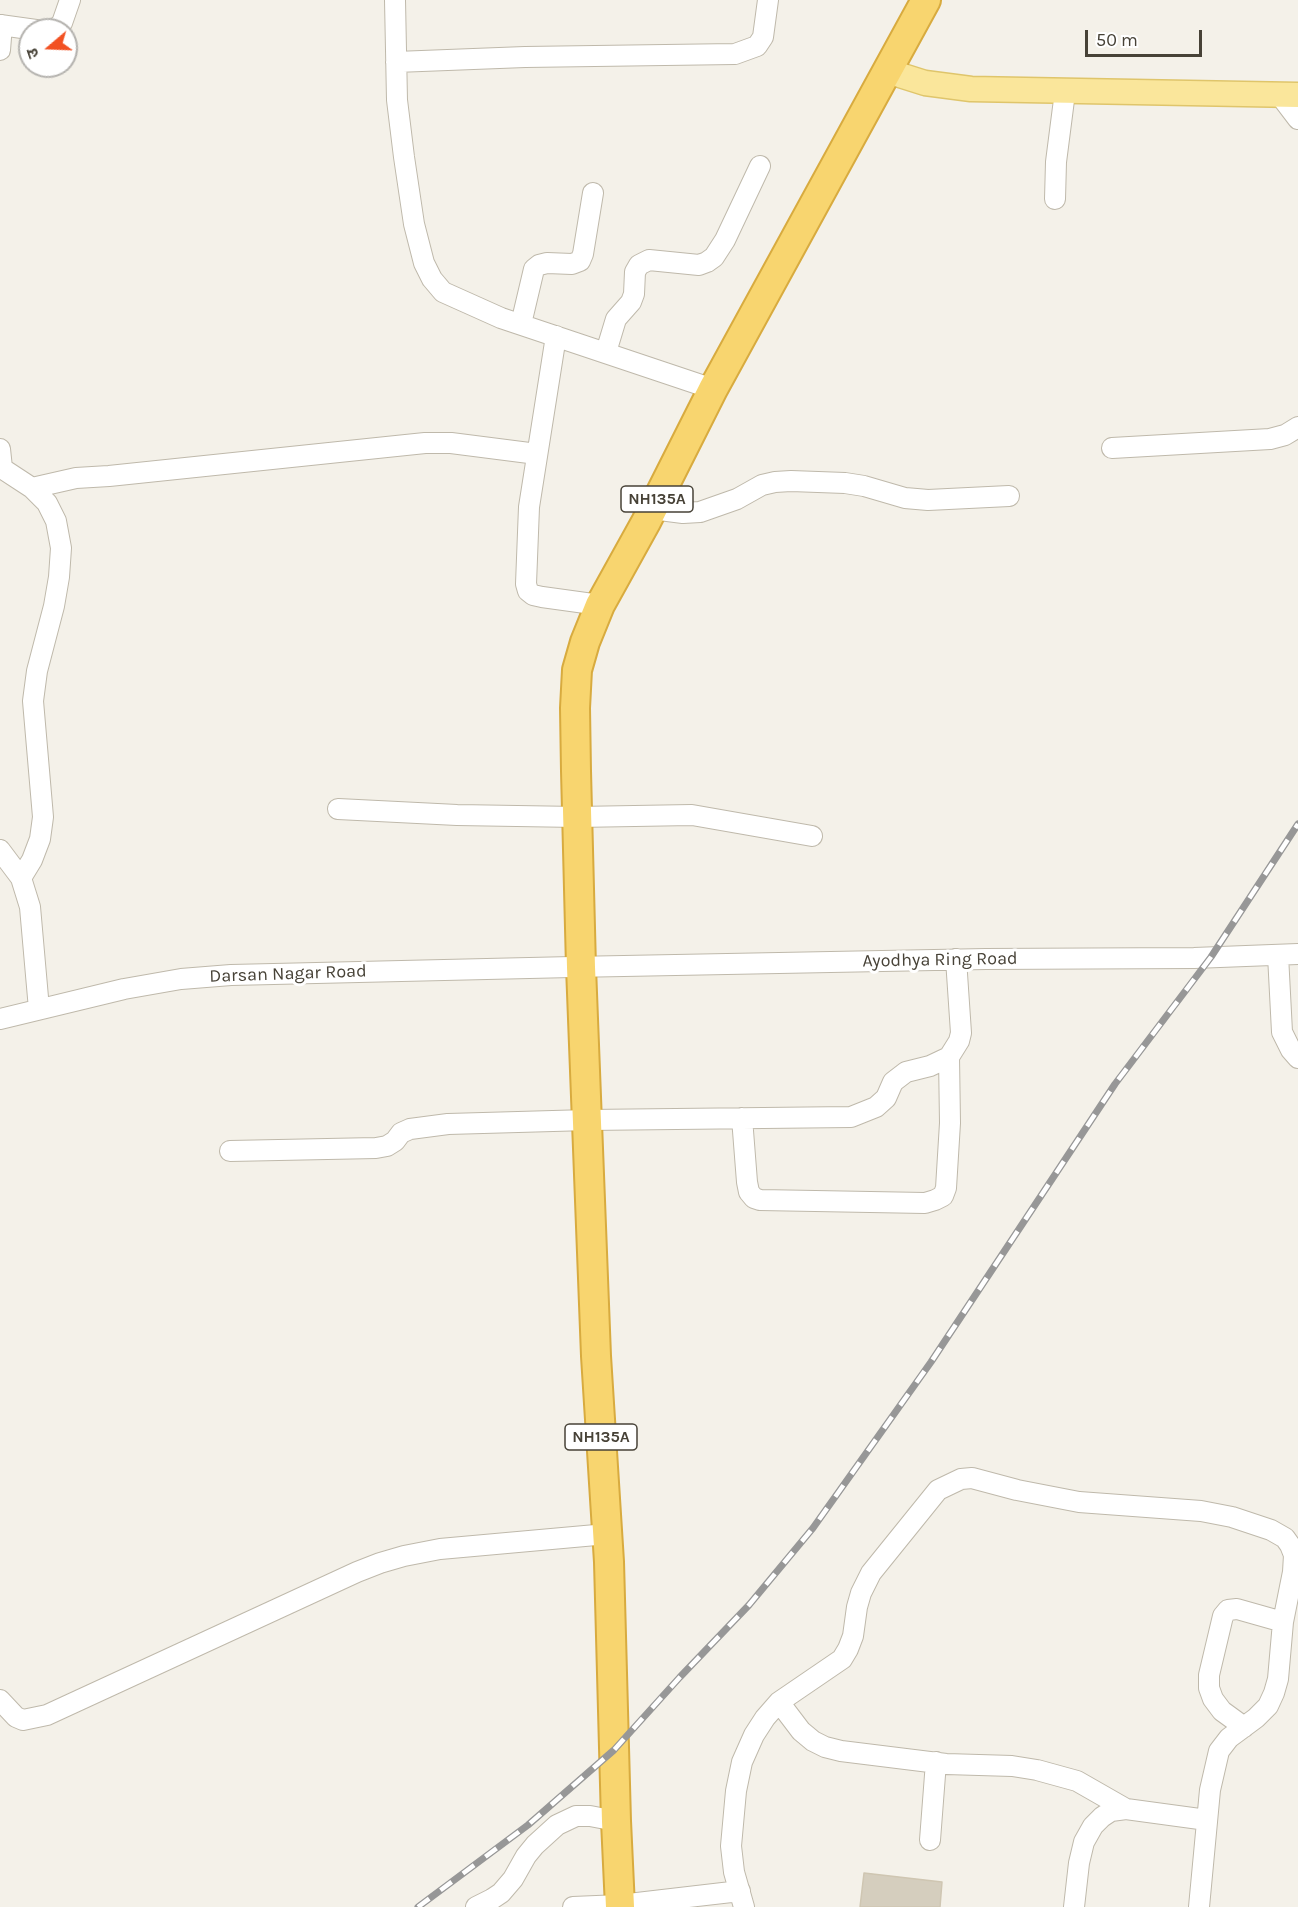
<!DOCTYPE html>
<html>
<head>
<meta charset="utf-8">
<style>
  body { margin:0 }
  #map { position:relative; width:1298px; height:1907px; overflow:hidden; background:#f4f1e9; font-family:Karla,"Noto Sans Devanagari",sans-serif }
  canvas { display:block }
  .north { position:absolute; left:18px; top:18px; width:60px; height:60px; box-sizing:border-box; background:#fff; border:2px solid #b5b3af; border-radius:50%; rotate:251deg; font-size:16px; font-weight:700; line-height:24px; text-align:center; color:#474237 }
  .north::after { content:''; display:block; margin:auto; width:21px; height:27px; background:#f25122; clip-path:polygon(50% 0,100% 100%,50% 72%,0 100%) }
  .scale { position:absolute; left:1085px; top:30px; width:117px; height:27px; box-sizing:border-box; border:3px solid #474237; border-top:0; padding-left:8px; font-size:18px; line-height:21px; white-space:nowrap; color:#474237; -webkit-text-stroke:4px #fff; paint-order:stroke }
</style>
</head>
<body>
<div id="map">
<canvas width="1298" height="1907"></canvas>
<div class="north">उ</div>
<div class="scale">50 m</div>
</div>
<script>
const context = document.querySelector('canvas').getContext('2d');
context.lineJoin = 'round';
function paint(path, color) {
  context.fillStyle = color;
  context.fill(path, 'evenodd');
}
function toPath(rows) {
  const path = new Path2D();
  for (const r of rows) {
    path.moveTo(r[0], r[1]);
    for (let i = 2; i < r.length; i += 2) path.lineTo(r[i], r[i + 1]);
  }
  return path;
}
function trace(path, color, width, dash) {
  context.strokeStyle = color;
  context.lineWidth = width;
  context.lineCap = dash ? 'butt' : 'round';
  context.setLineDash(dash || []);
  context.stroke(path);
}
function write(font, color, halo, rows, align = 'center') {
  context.font = font + ' Karla,sans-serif';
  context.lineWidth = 6;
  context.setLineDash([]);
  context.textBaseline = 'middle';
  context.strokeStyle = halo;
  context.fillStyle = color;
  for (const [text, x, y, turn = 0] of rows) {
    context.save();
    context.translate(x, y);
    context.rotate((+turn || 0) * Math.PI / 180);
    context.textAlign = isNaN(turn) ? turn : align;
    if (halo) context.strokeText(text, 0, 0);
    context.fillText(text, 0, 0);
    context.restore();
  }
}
const building = toPath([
  [864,1873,942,1882,940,1907,860,1907,864,1873]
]);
paint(building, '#d5cebe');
trace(building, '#cfc6b2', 1.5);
const minor = toPath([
  [395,0,397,100,404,157,414,224,424,263,432,279,443,292,501,318,713,389],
  [0,25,36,30],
  [51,30,55,29,62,23,70,0],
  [0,50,2,25],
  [396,62,525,57,735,54,757,46,763,37,768,0],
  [1279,94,1298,119],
  [1055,199,1056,162,1065,92],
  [521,324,534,269,539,265,547,263,572,264,580,261,583,254,593,193],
  [556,336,529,507,526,584,528,591,533,595,542,597,600,605],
  [606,352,616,319,631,302,634,294,635,272,639,265,649,260,699,265,707,262,714,257,725,240,760,166],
  [1112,448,1270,439,1285,435,1298,427],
  [0,449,2,468],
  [0,467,32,488,47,503,56,521,61,548,59,577,54,606,37,671,33,701,43,817,40,839,32,860,21,878],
  [32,488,76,478,109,476,425,443,451,443,537,454],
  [652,509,683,513,700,512,737,499,762,485,775,482,791,481,845,483,864,486,905,498,928,500,1009,496],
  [338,809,457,815,577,817,692,815,812,836],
  [0,850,21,878,30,907,39,1009],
  [1278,955,1282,1032,1291,1050,1298,1058],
  [0,1019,124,989,181,979,231,975,572,967,986,959,1194,958,1298,954],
  [742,1118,747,1182,749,1192,754,1198,760,1200,925,1203,935,1200,943,1196,946,1188,950,1123,949,1057],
  [230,1151,376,1148,387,1146,395,1141,401,1133,410,1129,448,1124,588,1120,851,1117,876,1107,886,1098,893,1082,906,1072,930,1066,949,1057,959,1041,961,1033,956,959],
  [0,1700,16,1717,23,1720,47,1715,357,1572,380,1563,404,1556,440,1549,607,1534],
  [779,1702,801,1731,813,1741,825,1747,841,1751,946,1764,1012,1766,1037,1770,1077,1781,1126,1809],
  [1244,1727,1222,1711,1213,1699,1209,1688,1209,1675,1223,1616,1228,1610,1237,1609,1283,1622],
  [930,1840,936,1762],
  [476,1907,492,1899,501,1893,513,1879,526,1856,535,1845,557,1825,576,1816,590,1816,616,1821],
  [573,1907,620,1905,740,1891],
  [744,1907,734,1872,731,1846,736,1791,742,1762,754,1735,765,1718,779,1702,842,1659,848,1649,853,1636,857,1607,861,1593,871,1573,938,1490,961,1479,972,1478,1017,1490,1079,1502,1201,1511,1232,1517,1271,1530,1285,1538,1290,1545,1294,1555,1293,1572,1283,1622,1278,1679,1274,1693,1268,1706,1256,1718,1229,1738,1219,1751,1210,1790,1199,1907],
  [1074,1907,1079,1863,1084,1842,1093,1826,1102,1817,1111,1811,1126,1809,1207,1820]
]);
const major = toPath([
  [887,71,925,83,971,89,1298,95]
]);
const highway = toPath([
  [620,1907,616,1821,609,1562,596,1356,581,967,576,771,575,708,577,670,585,642,600,605,646,522,713,389,926,0]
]);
trace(minor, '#bfb9ab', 22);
trace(major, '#dfc56b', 27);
trace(highway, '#d8ab3f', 32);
trace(minor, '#fff', 20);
trace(major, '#fae69b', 24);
trace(highway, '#f8d56f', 28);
const rail = toPath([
  [418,1907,528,1825,614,1750,680,1677,749,1605,813,1528,931,1362,1115,1084,1211,957,1298,824]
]);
trace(rail, '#979797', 7);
trace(rail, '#fff', 4.5, [14]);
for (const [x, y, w] of [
  [657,499,72],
  [601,1437,72]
]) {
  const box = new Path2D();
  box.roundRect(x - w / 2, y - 13, w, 26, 4.5);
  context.fillStyle = '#fff';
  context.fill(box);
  trace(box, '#474237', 1.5);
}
write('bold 16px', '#474237', null, [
  ["NH135A",657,499],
  ["NH135A",601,1437]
]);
write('18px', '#474237', '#fff', [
  ["Ayodhya Ring Road",940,960,-1],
  ["Darsan Nagar Road",288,974,-2]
]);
</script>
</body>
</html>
